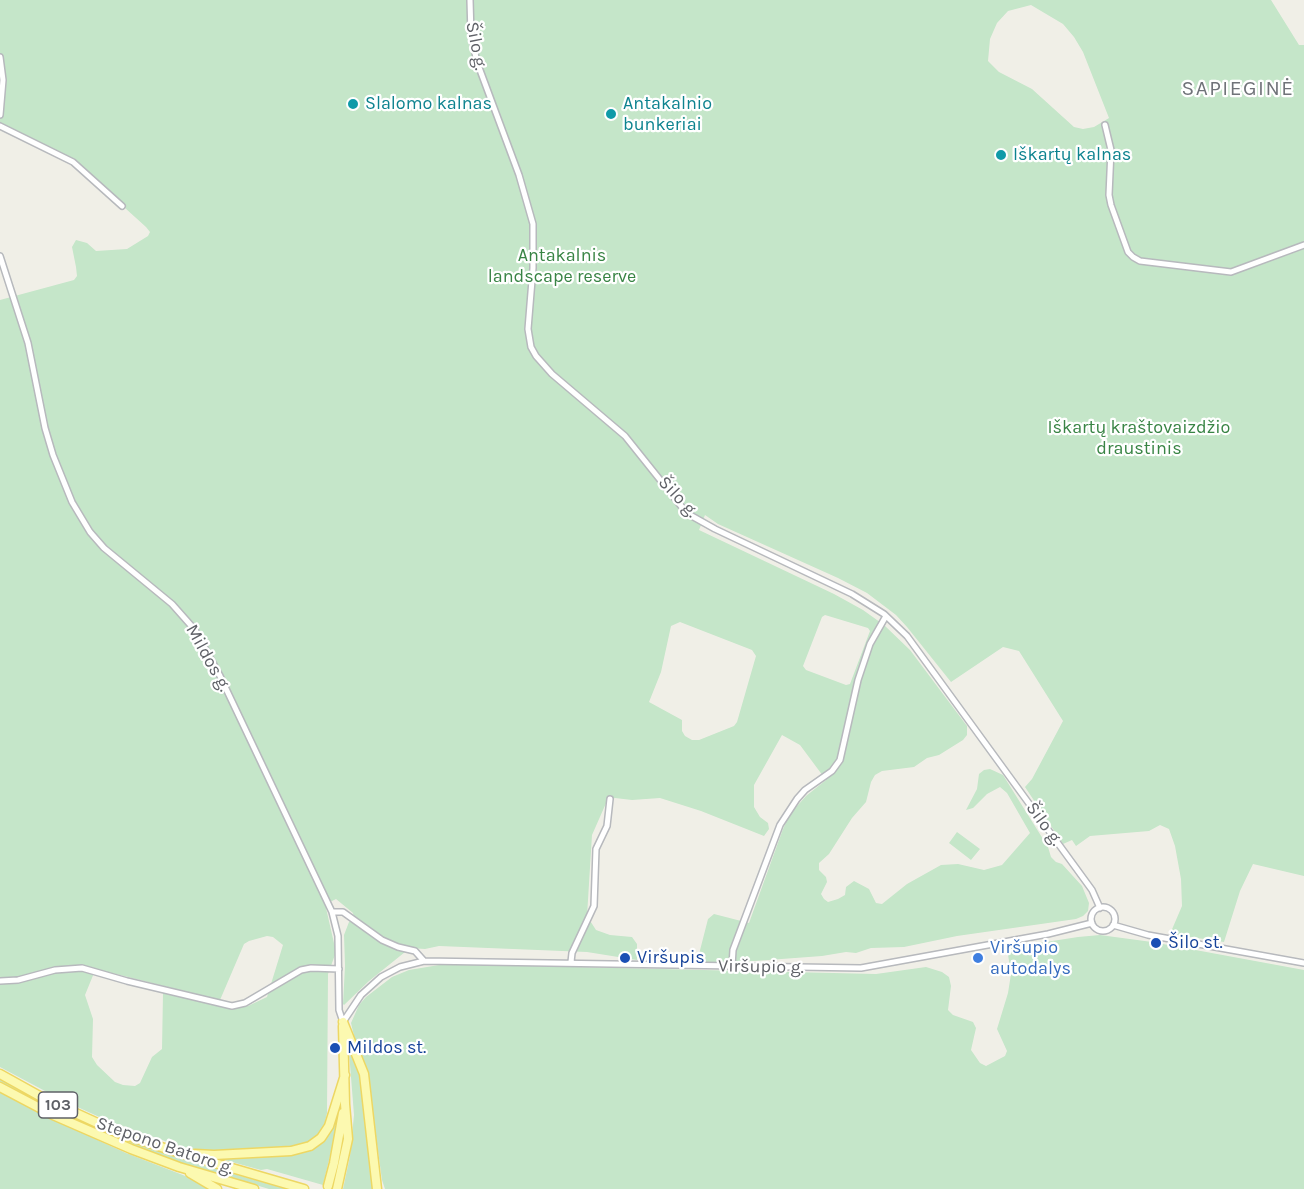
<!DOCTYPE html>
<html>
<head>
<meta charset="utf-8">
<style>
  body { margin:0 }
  canvas { display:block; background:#f0efe7 }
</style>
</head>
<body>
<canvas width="1304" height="1189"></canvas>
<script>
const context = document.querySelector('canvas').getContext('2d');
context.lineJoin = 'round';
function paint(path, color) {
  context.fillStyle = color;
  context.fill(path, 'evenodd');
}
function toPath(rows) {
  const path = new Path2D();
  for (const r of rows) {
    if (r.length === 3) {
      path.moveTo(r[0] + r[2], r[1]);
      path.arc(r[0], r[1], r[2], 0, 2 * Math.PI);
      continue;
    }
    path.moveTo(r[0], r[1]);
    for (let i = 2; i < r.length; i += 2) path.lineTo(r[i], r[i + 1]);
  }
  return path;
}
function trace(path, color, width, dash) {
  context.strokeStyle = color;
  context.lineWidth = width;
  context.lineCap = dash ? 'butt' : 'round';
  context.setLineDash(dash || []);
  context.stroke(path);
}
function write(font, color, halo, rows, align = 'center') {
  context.font = font + ' Karla,sans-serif';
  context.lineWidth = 4.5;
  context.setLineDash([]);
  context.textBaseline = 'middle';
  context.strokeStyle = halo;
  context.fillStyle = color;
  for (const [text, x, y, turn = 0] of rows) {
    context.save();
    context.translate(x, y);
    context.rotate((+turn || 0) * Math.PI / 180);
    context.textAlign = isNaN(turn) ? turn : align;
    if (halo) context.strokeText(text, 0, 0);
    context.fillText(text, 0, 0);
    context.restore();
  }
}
paint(toPath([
  [0,0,1271,0,1299,45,1304,45,1304,876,1253,864,1240,891,1224,942,1170,934,1182,906,1181,879,1175,846,1169,829,1160,825,1149,831,1090,836,1076,846,1072,840,1063,844,1025,787,1032,779,1063,721,1019,651,1003,647,951,682,907,627,896,615,867,593,838,578,718,524,705,515,699,530,834,594,863,610,884,625,910,650,967,726,967,735,963,740,939,755,927,758,914,767,882,771,875,775,871,782,866,802,852,818,829,854,819,863,819,870,826,877,827,882,821,894,824,899,828,902,838,899,845,895,846,887,854,881,869,889,876,903,882,904,907,884,941,865,958,864,984,870,1002,865,1030,833,1007,793,1000,787,987,794,973,808,966,810,977,789,979,774,984,770,990,769,1003,775,1048,847,1051,857,1056,862,1062,864,1082,886,1089,903,1088,911,1083,916,1076,919,957,936,904,947,871,948,856,953,846,952,822,956,741,962,697,962,708,919,714,914,749,923,783,829,790,814,806,796,826,780,800,745,782,735,754,785,754,807,760,817,768,823,769,829,764,836,701,811,660,798,632,800,615,798,607,801,592,835,587,916,596,930,610,935,632,937,637,944,637,960,587,952,439,946,425,949,410,948,369,981,344,1005,343,1004,345,966,344,935,349,922,354,918,353,913,336,899,330,902,326,908,336,952,328,974,327,1113,323,1130,316,1139,298,1148,213,1153,179,1146,106,1120,60,1099,0,1067,0,300,74,280,77,276,76,267,72,247,76,240,87,243,96,251,127,249,148,236,150,232,146,227,83,170,0,126],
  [1031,5,1063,24,1074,37,1083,52,1109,118,1094,127,1083,129,1074,127,1032,89,999,72,988,61,990,39,997,23,1008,11],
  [825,615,868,628,870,631,850,684,846,685,806,670,803,666,822,617],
  [680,622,752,650,756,656,737,722,734,726,699,740,692,740,685,736,682,731,682,720,649,702,661,672,671,626],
  [267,936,273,937,283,945,267,997,248,1006,229,1009,163,993,162,1049,152,1057,140,1083,135,1086,123,1085,115,1082,97,1065,92,1057,93,1019,85,995,94,973,100,970,220,1000,244,944,249,941],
  [957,832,980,849,971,860,949,843],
  [1100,935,1152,942,1304,970,1304,1189,385,1189,382,1180,367,1071,355,1040,351,1023,359,1005,366,997,392,977,409,970,445,964,876,974,926,967,942,972,949,977,951,986,948,1010,953,1015,973,1022,976,1028,971,1050,980,1063,986,1066,1005,1056,1007,1051,997,1029,1008,993,1011,974,1007,948,1078,937],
  [348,1039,361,1076,375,1189,343,1189,350,1156,354,1115],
  [0,1078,126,1139,198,1164,287,1189,269,1189,149,1153,54,1112,0,1082],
  [0,1091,80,1132,126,1153,193,1179,212,1189,0,1189],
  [338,1107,334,1139,323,1185,267,1169,261,1170,214,1157,309,1149]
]), '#c5e6c9');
const minor = toPath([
  [470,0,471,35,477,62,519,175,533,224,533,268,528,329,531,347,536,356,552,374,625,436,681,506,690,515,715,529,852,594,884,614,907,636,1092,890,1100,908],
  [0,57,3,80,0,115],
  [1105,125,1111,150,1109,195,1111,205,1128,252,1133,257,1140,261,1231,272,1304,245],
  [0,126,73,162,122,206],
  [0,256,28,343,45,428,53,455,72,502,90,532,104,548,172,604,195,630,220,676,332,912,338,936,339,1010,343,1022],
  [1103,919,12],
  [332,912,343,912,382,940,398,947,415,951,424,961],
  [1113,925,1148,935,1304,963],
  [571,962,572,953,594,906,596,849,607,826,610,799],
  [732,966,733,950,780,825,797,799,805,790,832,771,840,760,858,680,870,644,886,616],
  [0,981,18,980,55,970,82,968,127,981,232,1006,245,1003,301,970,311,968,339,969],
  [343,1022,361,995,381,977,400,967,424,961,861,968,1048,934,1092,923]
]);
const primary = toPath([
  [343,1022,364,1074,377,1189],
  [0,1074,45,1099,117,1132,170,1150,304,1189],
  [0,1087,53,1115,131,1149,179,1167,254,1189],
  [195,1154,214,1155,291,1151,310,1146,321,1138,329,1126,345,1075],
  [190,1173,217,1189],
  [328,1186,334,1163,343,1113],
  [337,1189,348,1139,345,1104,343,1026]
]);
trace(minor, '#b7b9bd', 8);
trace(primary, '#edd763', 11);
trace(minor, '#fff', 5);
trace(primary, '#fcf9b0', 8);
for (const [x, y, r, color] of [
  [353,104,6,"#0f9aa8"],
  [611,114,6,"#0f9aa8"],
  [1001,155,6,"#0f9aa8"],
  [1156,943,6,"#1a4fb4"],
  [625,958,6,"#1a4fb4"],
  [978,958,6,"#3f7fe0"],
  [335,1048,6,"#1a4fb4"]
]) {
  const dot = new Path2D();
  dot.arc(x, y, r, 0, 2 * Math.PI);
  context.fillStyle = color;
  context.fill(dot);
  trace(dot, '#fff', 2);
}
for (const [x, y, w] of [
  [58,1105,39]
]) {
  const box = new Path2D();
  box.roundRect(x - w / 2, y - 13, w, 26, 4.5);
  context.fillStyle = '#fff';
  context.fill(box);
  trace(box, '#5f6167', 1.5);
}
write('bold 16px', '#5f6167', null, [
  ["103",58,1105]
]);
write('18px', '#5f6167', '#fff', [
  ["Šilo g.",476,46,79],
  ["Šilo g.",678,497,47],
  ["Mildos g.",208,658,61],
  ["Šilo g.",1044,824,54],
  ["Viršupio g.",761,967,1],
  ["Stepono Batoro g.",165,1146,19]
]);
write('18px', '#0d838f', '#fff', [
  ["Slalomo kalnas",365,104],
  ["Antakalnio",623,104],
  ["bunkeriai",623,125],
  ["Iškartų kalnas",1013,155]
], 'left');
write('18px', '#388444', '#fff', [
  ["Antakalnis",562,256],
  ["landscape reserve",562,277],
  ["Iškartų kraštovaizdžio",1139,428],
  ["draustinis",1139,449]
]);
write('18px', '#164399', '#fff', [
  ["Šilo st.",1168,943],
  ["Viršupis",637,958],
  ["Mildos st.",347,1048]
], 'left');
write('18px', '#366cbe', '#fff', [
  ["Viršupio",990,948],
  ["autodalys",990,969]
], 'left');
context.letterSpacing = '1.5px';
write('21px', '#707379', '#fff', [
  ["SAPIEGINĖ",1238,89]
]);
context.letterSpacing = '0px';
</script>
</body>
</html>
